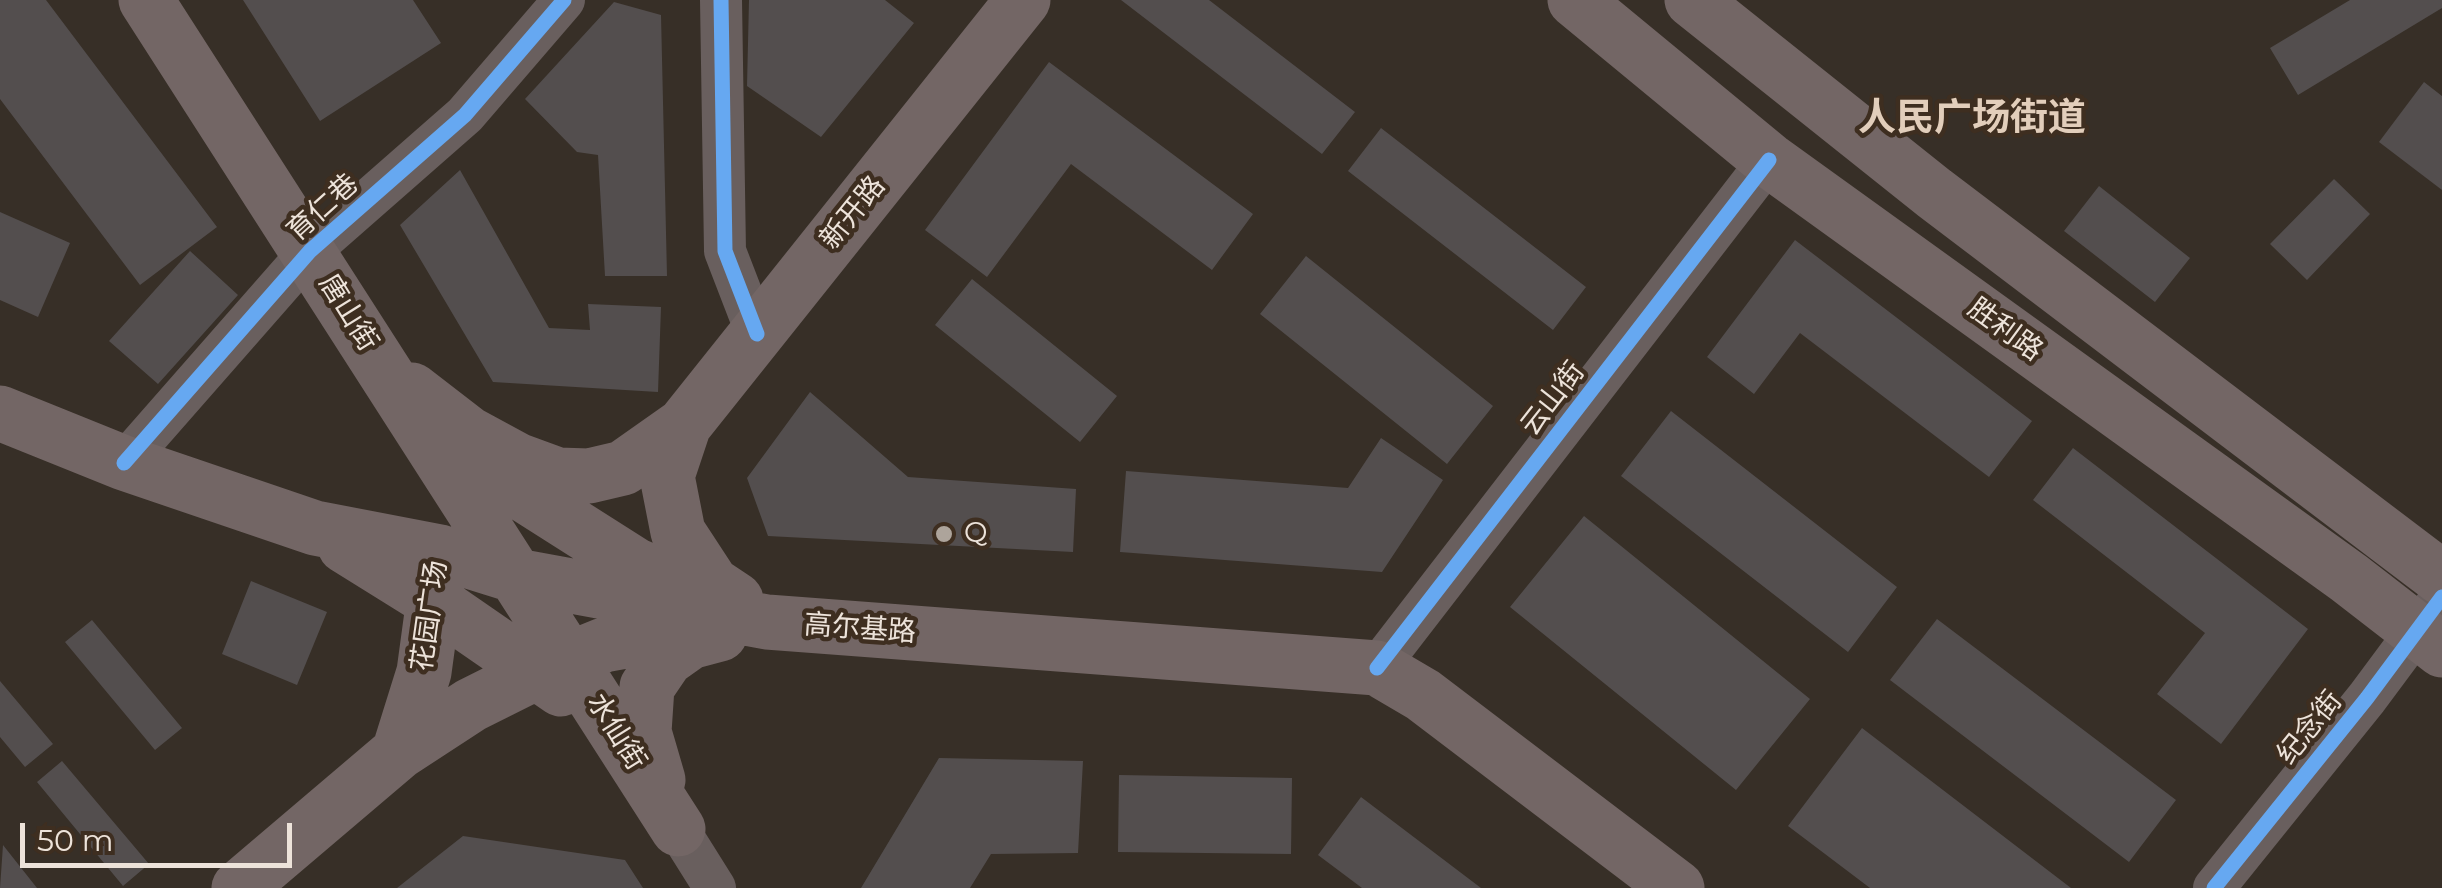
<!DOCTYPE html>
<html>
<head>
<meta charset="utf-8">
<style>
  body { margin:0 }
  #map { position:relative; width:2442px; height:888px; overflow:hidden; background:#372f27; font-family:Montserrat,sans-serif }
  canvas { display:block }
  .scale { position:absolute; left:20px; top:823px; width:272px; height:45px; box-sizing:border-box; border:5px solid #ede3da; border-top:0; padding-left:12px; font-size:30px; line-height:35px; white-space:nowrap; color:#ede3da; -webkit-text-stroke:8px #3e2e20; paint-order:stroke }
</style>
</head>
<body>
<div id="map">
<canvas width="2442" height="888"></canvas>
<div class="scale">50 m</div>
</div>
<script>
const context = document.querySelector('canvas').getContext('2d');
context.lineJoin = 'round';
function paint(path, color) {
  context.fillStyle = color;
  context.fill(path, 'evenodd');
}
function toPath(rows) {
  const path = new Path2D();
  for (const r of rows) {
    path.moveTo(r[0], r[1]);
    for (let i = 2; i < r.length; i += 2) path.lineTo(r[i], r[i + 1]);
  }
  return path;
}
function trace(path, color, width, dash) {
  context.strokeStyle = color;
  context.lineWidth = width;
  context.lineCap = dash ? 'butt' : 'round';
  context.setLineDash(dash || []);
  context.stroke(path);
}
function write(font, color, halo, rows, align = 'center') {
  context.font = font + ' Montserrat,"Noto Sans SC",sans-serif';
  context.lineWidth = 9;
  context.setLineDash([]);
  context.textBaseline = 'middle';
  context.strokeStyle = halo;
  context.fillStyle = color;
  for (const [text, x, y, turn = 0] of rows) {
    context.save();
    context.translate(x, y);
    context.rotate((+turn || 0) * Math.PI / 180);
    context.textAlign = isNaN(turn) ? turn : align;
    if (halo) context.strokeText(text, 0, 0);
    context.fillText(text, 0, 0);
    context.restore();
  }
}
paint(toPath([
  [0,0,46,0,217,227,140,285,0,99],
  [243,0,413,0,441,43,320,121],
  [749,0,885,0,914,23,821,137,747,86],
  [1121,0,1209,0,1355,112,1322,154],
  [2350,0,2442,0,2442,8,2298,95,2270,48],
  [614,2,661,15,667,276,605,276,598,155,577,152,525,99],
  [1049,62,1253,214,1212,270,1071,164,987,277,925,230],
  [2424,82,2442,96,2442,190,2379,142],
  [1381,128,1586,287,1553,330,1348,171],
  [460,170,549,328,590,330,588,304,661,307,658,392,493,382,400,225],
  [2334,179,2370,214,2307,280,2270,244],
  [2099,186,2190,258,2155,302,2064,231],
  [0,212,70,243,38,317,0,300],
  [1795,240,2032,421,1989,477,1800,333,1754,394,1707,357],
  [190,251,238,295,158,384,109,341],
  [1306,256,1493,406,1447,464,1260,314],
  [972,279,1117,396,1080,442,935,325],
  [810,392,908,477,1076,489,1073,552,768,536,747,478],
  [1671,411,1897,587,1848,652,1621,476],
  [1381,438,1443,480,1382,572,1120,552,1126,471,1348,488],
  [2073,448,2308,629,2221,744,2157,694,2205,633,2033,500],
  [1584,516,1810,699,1736,790,1510,607],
  [251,581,327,612,297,685,222,654],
  [1937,619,2176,800,2129,862,1890,680],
  [92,620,182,728,155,750,65,642],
  [0,681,53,744,25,767,0,737],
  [1862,728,2071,888,1870,888,1788,826],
  [939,758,1083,761,1078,853,991,854,970,888,861,888],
  [62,761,149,864,123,886,37,782],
  [1119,775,1292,778,1291,854,1118,852],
  [1361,797,1481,888,1362,888,1318,855],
  [463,836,625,860,643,888,397,888],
  [3,845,37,888,0,888]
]), '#534e4e');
trace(toPath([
  [721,0,725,251,757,334],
  [124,463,310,251,465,115,564,0],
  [1377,668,1769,160],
  [678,829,715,888],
  [2214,888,2367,698,2442,597]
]), '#695f5e', 42);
trace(toPath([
  [146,0,678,829],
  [1575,0,1769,160,2349,578,2442,650],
  [1692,0,1934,193,2442,578],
  [412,390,469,434,517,460,558,475,589,476,623,468,684,425,1023,0],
  [0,413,124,463,315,528,440,552,517,576,767,622,1377,668,1423,695,1677,888],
  [684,425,667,476,678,532,712,584,736,600],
  [487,471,635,565,689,588],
  [345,546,435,602,561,689],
  [399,752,424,672,438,569],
  [658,780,644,732,647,687,666,659,690,642,720,634],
  [239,888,399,752,471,705,535,673,604,645,709,626]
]), '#736665', 55);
trace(toPath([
  [721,0,725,251,757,334],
  [124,463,310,251,465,115,564,0],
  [1377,668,1769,160],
  [2214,888,2367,698,2442,597]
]), '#66a8f1', 15);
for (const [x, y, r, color] of [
  [944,534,10,"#ada49b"]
]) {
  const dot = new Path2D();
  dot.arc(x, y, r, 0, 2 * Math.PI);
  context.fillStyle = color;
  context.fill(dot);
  trace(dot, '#3e2e20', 4);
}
write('28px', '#ede3da', '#3e2e20', [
  ["育仁巷",323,208,-42],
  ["新开路",853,213,-51],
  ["唐山街",348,313,58],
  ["胜利路",2005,330,36],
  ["云山街",1553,399,-52],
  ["花园广场",430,616,-82],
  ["高尔基路",860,629,4],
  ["纪念街",2310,728,-51],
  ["水仙街",616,732,58]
]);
write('28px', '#ede3da', '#3e2e20', [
  ["Q",964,534]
], 'left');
write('bold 38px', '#e2cebb', '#3e2e20', [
  ["人民广场街道",1972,119]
]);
</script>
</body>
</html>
